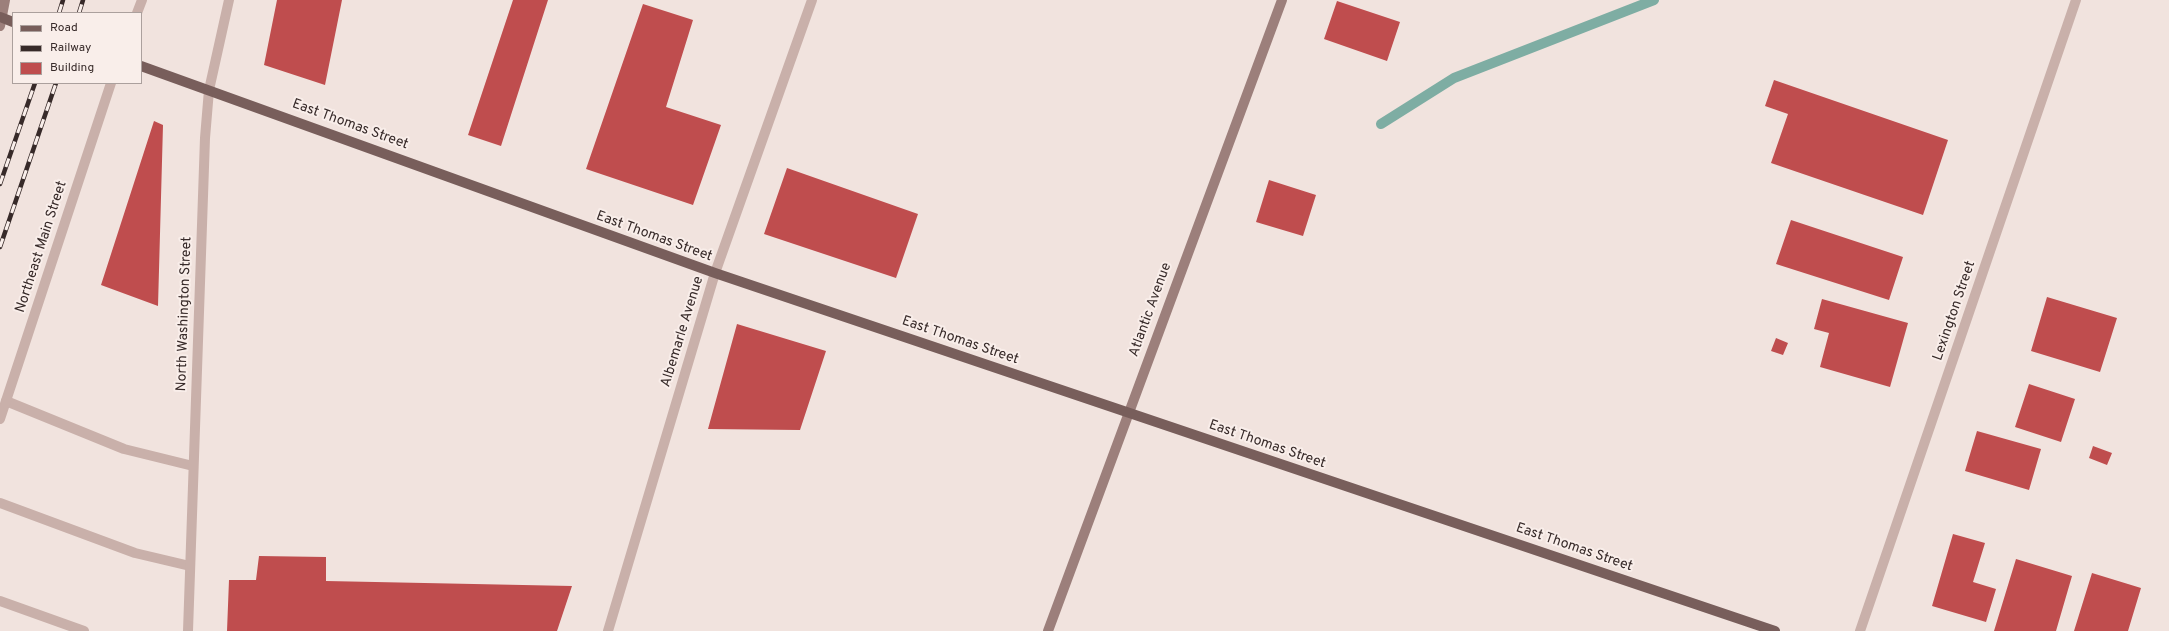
<!DOCTYPE html>
<html>
<head>
<meta charset="utf-8">
<style>
  body { margin:0 }
  #map { position:relative; width:2169px; height:631px; overflow:hidden; background:#f1e3de; font-family:Overpass,sans-serif }
  canvas { display:block }
  .legend { position:absolute; left:12px; top:12px; width:130px; height:72px; box-sizing:border-box; background:#f9eeea; border:1px solid #aba09d; margin:0; padding:5px 7px; list-style:none; font-size:12px; color:#372a29 }
  .legend li { display:flex; align-items:center; gap:8px; height:20px }
  .legend b { width:20px; border:1px solid #aba09d }
</style>
</head>
<body>
<div id="map">
<canvas width="2169" height="631"></canvas>
<ul class="legend">
<li><b style="height:5px;background:#785e5b"></b>Road</li>
<li><b style="height:5px;background:#372a29"></b>Railway</li>
<li><b style="height:11px;background:#bf4d4e"></b>Building</li>
</ul>
</div>
<script>
const context = document.querySelector('canvas').getContext('2d');
context.lineJoin = 'round';
function toPath(rows) {
  const path = new Path2D();
  for (const r of rows) {
    path.moveTo(r[0], r[1]);
    for (let i = 2; i < r.length; i += 2) path.lineTo(r[i], r[i + 1]);
  }
  return path;
}
function trace(path, color, width, dash) {
  context.strokeStyle = color;
  context.lineWidth = width;
  context.lineCap = dash ? 'butt' : 'round';
  context.setLineDash(dash || []);
  context.stroke(path);
}
function paint(path, color) {
  context.fillStyle = color;
  context.fill(path, 'evenodd');
}
function write(font, color, halo, rows, align = 'center') {
  context.font = font + ' Overpass,sans-serif';
  context.lineWidth = 4;
  context.setLineDash([]);
  context.textBaseline = 'middle';
  context.strokeStyle = halo;
  context.fillStyle = color;
  for (const [text, x, y, turn = 0] of rows) {
    context.save();
    context.translate(x, y);
    context.rotate((+turn || 0) * Math.PI / 180);
    context.textAlign = isNaN(turn) ? turn : align;
    if (halo) context.strokeText(text, 0, 0);
    context.fillText(text, 0, 0);
    context.restore();
  }
}
trace(toPath([
  [1381,124,1454,78,1654,0]
]), '#7eada3', 10);
paint(toPath([
  [277,0,342,0,325,85,264,65],
  [513,0,548,0,501,146,468,135],
  [1337,1,1400,22,1387,61,1324,39],
  [643,4,693,20,666,107,721,125,693,205,586,169],
  [1774,80,1948,140,1923,215,1771,163,1788,114,1765,106],
  [154,121,163,125,158,306,101,285],
  [787,168,918,214,896,278,764,234],
  [1269,180,1316,195,1303,236,1256,222],
  [1791,220,1903,257,1889,300,1776,264],
  [2047,297,2117,318,2100,372,2031,351],
  [1822,299,1908,323,1890,387,1820,367,1829,333,1814,329],
  [737,324,826,351,800,430,708,429],
  [1776,338,1788,343,1783,355,1771,351],
  [2029,384,2075,399,2061,442,2015,427],
  [1977,431,2041,449,2029,490,1965,471],
  [2093,446,2112,453,2107,465,2089,458],
  [1953,534,1985,543,1973,582,1996,589,1986,622,1932,606],
  [259,556,326,557,326,581,572,586,557,631,227,631,229,580,256,580],
  [2016,559,2072,576,2056,631,1994,631],
  [2092,573,2141,588,2128,631,2074,631]
]), '#bf4d4e');
trace(toPath([
  [6,401,124,449,193,466],
  [0,503,135,553,190,566],
  [0,601,84,631]
]), '#c9b0aa', 10);
trace(toPath([
  [137,13,142,0],
  [0,419,111,83],
  [188,631,205,138,209,90,229,0],
  [608,631,715,273,812,0],
  [1860,631,2076,0]
]), '#c9b0aa', 10);
trace(toPath([
  [0,26,5,0],
  [1048,631,1282,0]
]), '#9c7f7b', 10);
trace(toPath([
  [0,17,13,22],
  [141,66,715,273,1775,631]
]), '#785e5b', 10);
const rail = toPath([
  [59,13,63,0],
  [79,13,83,0],
  [0,184,35,83],
  [0,247,56,83]
]);
trace(rail, '#372a29', 4.5);
trace(rail, '#f9eeea', 3, [9]);
write('14px', '#372a29', '#f9eeea', [
  ["East Thomas Street",350,125,20],
  ["East Thomas Street",654,237,20],
  ["Northeast Main Street",42,247,-72],
  ["Atlantic Avenue",1151,310,-70],
  ["Lexington Street",1955,311,-71],
  ["North Washington Street",185,314,-88],
  ["Albemarle Avenue",683,332,-73],
  ["East Thomas Street",960,341,19],
  ["East Thomas Street",1267,445,19],
  ["East Thomas Street",1574,548,19]
]);
</script>
</body>
</html>
